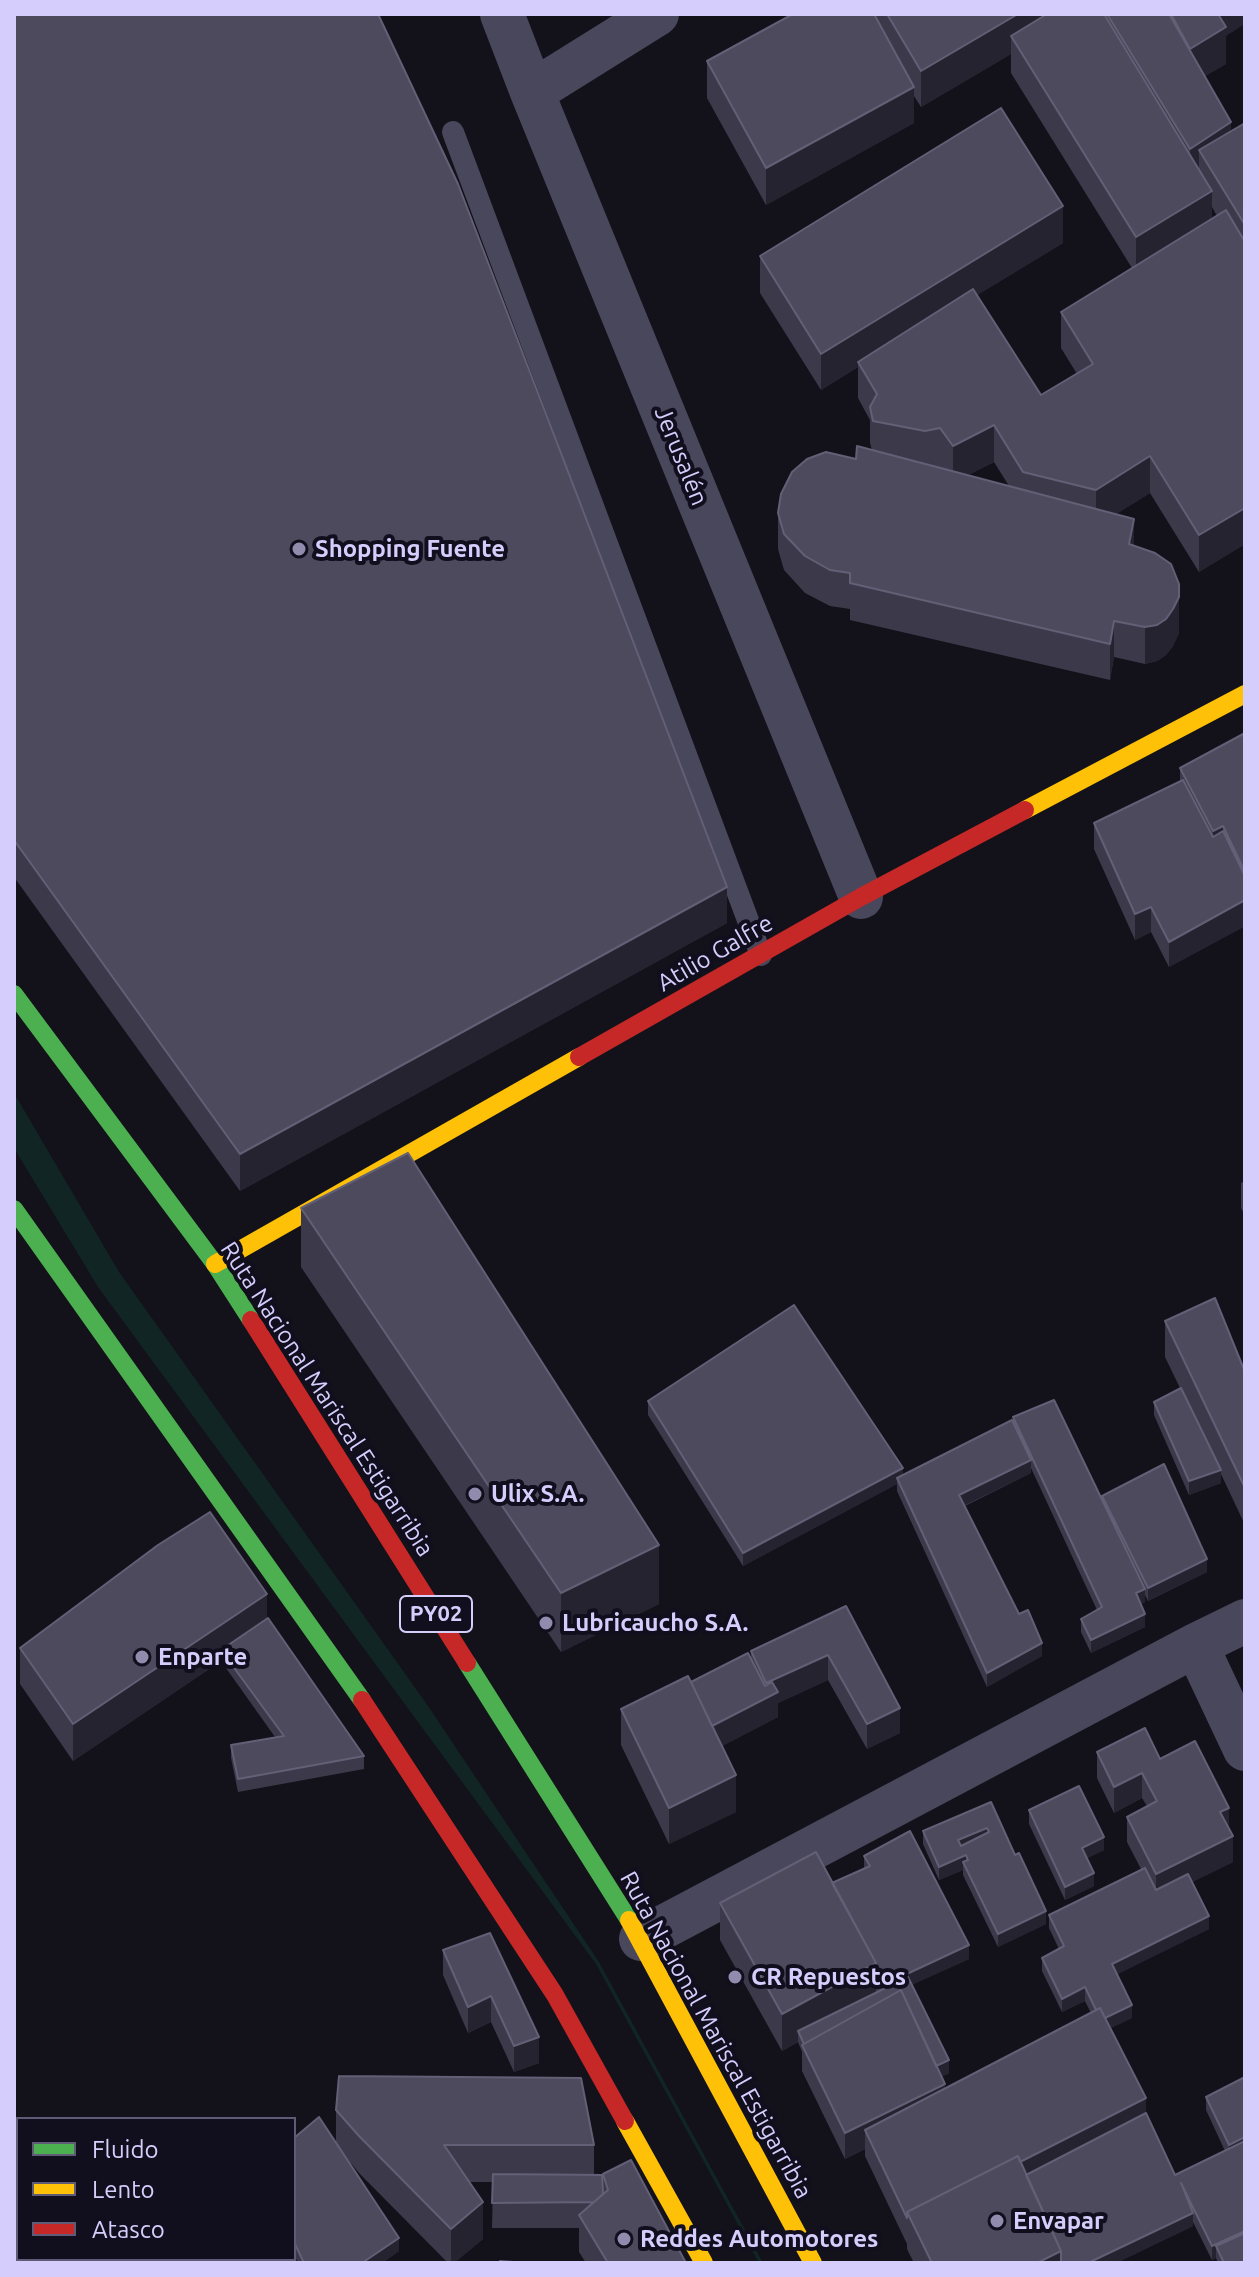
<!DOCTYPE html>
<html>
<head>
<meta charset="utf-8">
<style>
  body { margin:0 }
  #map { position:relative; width:1259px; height:2277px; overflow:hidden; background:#13121a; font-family:Ubuntu,sans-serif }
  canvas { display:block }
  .frame { position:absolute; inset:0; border:16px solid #d5cefc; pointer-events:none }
  .legend { position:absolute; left:16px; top:2117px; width:280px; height:144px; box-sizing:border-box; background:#110e1e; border:2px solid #5f5b77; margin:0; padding:10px 14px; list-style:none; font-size:24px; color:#d5cefc }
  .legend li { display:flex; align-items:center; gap:16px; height:40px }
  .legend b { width:40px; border:2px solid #5f5b77 }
</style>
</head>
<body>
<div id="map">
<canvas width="1259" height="2277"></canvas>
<div class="frame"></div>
<ul class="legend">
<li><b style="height:10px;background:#4caf50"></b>Fluido</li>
<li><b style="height:10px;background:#ffc107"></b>Lento</li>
<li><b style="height:10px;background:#c62828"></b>Atasco</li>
</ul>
</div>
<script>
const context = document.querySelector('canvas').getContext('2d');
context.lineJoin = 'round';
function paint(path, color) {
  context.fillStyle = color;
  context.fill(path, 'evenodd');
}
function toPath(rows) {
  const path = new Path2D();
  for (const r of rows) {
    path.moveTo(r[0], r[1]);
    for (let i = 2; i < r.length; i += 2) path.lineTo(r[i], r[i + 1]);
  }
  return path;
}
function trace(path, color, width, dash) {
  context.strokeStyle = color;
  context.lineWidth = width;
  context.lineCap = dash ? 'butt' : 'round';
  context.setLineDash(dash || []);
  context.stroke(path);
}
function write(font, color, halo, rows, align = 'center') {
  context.font = font + ' Ubuntu,sans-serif';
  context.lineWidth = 8;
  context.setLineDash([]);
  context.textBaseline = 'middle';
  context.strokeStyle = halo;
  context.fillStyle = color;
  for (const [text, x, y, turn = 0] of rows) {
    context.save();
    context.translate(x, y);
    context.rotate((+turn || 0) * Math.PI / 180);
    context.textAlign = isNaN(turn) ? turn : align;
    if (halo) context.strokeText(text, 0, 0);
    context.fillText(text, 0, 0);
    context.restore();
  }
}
paint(toPath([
  [14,1093,119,1272,426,1703,599,1962,763,2263,759,2263,596,1964,98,1287,14,1148]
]), '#112525');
trace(toPath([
  [453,132,761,955]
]), '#49475b', 22);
trace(toPath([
  [502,14,532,92,861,897],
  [532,92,657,14],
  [1196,1645,1245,1749],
  [641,1939,1196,1645,1245,1621]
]), '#49475b', 44);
trace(toPath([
  [14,994,215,1264,251,1320],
  [14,1209,362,1700],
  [467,1663,629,1920]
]), '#4caf50', 18);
trace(toPath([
  [1025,810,1245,694],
  [215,1264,579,1057],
  [629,1920,813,2263],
  [625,2121,704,2263]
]), '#ffc107', 18);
trace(toPath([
  [579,1057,861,897,1025,810],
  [251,1320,467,1663],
  [362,1700,555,1995,625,2121]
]), '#c62828', 18);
paint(toPath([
  [14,14,727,923,240,1191,14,877],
  [793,14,1245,14,1226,36,1226,64,1205,76,1231,131,1245,123,1245,544,1199,572,1150,493,1116,514,1179,633,1173,646,1166,655,1157,661,1145,664,1114,657,1110,680,850,620,850,609,830,606,805,593,784,570,778,549,778,513,856,459,872,450,870,443,870,420,858,398,858,367,821,390,760,293,760,256,1063,243,977,295,1041,395,1077,374,1061,348,1061,312,1132,268,1011,73,1011,54,921,107,914,96,914,123,766,205,707,98,707,61],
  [1212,207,1217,216,1212,219],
  [994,462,1009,486,968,475],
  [1245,733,1245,926,1169,967,1151,932,1135,940,1094,849,1094,823,1180,782,1180,768],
  [1245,1181,1245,1216,1241,1208,1241,1183],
  [301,1208,659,1604,561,1652,301,1267],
  [1165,1321,1245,1372,1245,1525,1221,1474,1221,1483,1189,1495,1154,1415,1154,1402,1180,1388,1165,1357],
  [648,1401,903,1475,1013,1422,1013,1417,1102,1500,1102,1496,1207,1572,1148,1601,1145,1595,1145,1602,1141,1604,1145,1627,1091,1653,1081,1632,1081,1619,1097,1610,1031,1468,1031,1473,965,1506,1019,1614,1042,1656,987,1687,897,1491,897,1484,743,1566,648,1415],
  [846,1606,900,1733,867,1749,828,1680,778,1703,778,1717,722,1746,736,1812,669,1844,621,1745,621,1709,751,1658,751,1651],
  [267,1619,364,1756,364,1769,238,1792,231,1758,231,1745,275,1737,221,1661,73,1761,20,1684,20,1648],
  [1097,1752,1160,1759,1229,1828,1233,1862,1192,1882,1209,1929,1117,1974,1132,2018,1110,2028,1146,2113,1175,2175,1225,2151,1206,2110,1206,2097,1245,2077,1245,2263,1218,2263,1216,2258,1212,2260,1193,2222,1193,2226,1116,2263,914,2263,907,2249,907,2244,865,2156,865,2149,845,2159,802,2071,802,2052,798,2042,782,2051,720,1940,720,1903,832,1883,864,1868,864,1856,969,1959,911,1985,949,2073,941,2077,945,2089,1091,2013,1085,2001,1062,2012,1042,1971,1042,1958,1059,1949,1049,1928,1049,1915,1141,1869,1127,1842,1127,1817,1147,1806,1142,1798,1114,1813,1097,1778],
  [991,1802,1046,1924,998,1947,963,1875,963,1870,939,1880,923,1844,923,1831],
  [1029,1810,1104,1850,1087,1858,1094,1886,1065,1900,1029,1824],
  [490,1933,539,2063,514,2072,491,2022,468,2033,443,1975,443,1950],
  [336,2110,594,2145,594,2175,603,2192,603,2174,686,2263,586,2263,579,2252,579,2228,492,2228,493,2182,469,2182,483,2239,454,2263,448,2263,359,2173,345,2156,399,2251,382,2263,298,2263,294,2255,294,2138,336,2144],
  [18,2155,18,2210,14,2193,14,2156]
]), '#3c3a4a');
paint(toPath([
  [1018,14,1055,14,1011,36,1011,54,921,107,921,71],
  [1214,14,1245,14,1245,24,1226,36,1226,64,1190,85,1190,49],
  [914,87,914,123,766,205,766,168],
  [1231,122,1231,159,1199,150,1199,179,1190,186,1190,149],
  [1212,191,1212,227,1136,274,1136,237],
  [1063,206,1063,243,861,366,858,362,858,367,821,390,821,354],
  [994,425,994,462,953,483,953,446],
  [1150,456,1150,493,1096,527,1096,490],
  [1245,508,1245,544,1199,572,1199,535],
  [1134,519,1134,556,1129,544],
  [1179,584,1179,633,1173,646,1166,655,1157,661,1145,664,1145,627],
  [1114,621,1114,657,1110,680,1110,644],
  [1223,826,1223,852,1213,857,1213,831],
  [727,887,727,923,240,1191,240,1154],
  [1245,900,1245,926,1169,967,1169,942],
  [1151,907,1151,932,1135,940,1135,914],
  [1031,1460,1031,1473,959,1508,959,1495],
  [903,1468,903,1481,897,1478,897,1484,743,1566,743,1553],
  [1221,1470,1221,1483,1189,1495,1189,1481],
  [659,1545,659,1604,561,1652,561,1593],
  [1207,1559,1207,1572,1148,1601,1148,1588],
  [1145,1589,1145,1602,1136,1607,1136,1593],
  [267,1594,267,1630,221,1650,221,1661,73,1761,73,1724],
  [1145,1614,1145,1627,1091,1653,1091,1640],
  [1042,1643,1042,1656,987,1687,987,1673],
  [828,1655,828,1680,778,1703,778,1717,711,1752,711,1726,766,1698,766,1683],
  [900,1708,900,1733,867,1749,867,1724],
  [1142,1773,1142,1798,1114,1813,1114,1787],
  [736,1775,736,1812,669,1844,669,1808],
  [1229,1808,1229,1834,1220,1812],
  [987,1828,987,1841,958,1853,958,1840],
  [1233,1836,1233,1862,1156,1900,1156,1874],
  [1104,1837,1104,1850,1082,1861,1082,1848],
  [966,1855,966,1868,963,1862,963,1870,939,1880,939,1867],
  [1094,1873,1094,1886,1065,1900,1065,1887],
  [1046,1911,1046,1924,998,1947,998,1934],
  [1209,1916,1209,1929,1112,1977,1112,1964],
  [969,1945,969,1959,881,1999,881,1986],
  [876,1963,876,2000,798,2031,798,2042,782,2051,782,2014],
  [1085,1987,1085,2001,1062,2012,1062,1999],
  [491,1996,491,2022,468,2033,468,2007],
  [1132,2005,1132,2018,1101,2033,1101,2020],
  [539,2037,539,2063,514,2072,514,2046],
  [949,2060,949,2073,933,2081,933,2068],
  [945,2084,945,2109,865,2130,865,2149,845,2159,845,2133],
  [1146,2098,1146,2124,1024,2185,910,2217],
  [1245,2137,1245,2150,1229,2158,1229,2145],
  [483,2202,483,2239,454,2263,451,2263,451,2229],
  [1193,2213,1193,2226,1116,2263,1088,2263],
  [1245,2231,1245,2244,1216,2246,1216,2258,1212,2260,1212,2246],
  [399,2238,399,2251,382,2263,362,2263],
  [1061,2251,1061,2263,1037,2263]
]), '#25232f');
const building = toPath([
  [14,14,378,14,458,184,727,887,240,1154,14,840,14,14],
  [793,14,874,14,914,87,766,168,707,61,793,14],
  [887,14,1018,14,921,71,887,14],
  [1047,14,1104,14,1212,191,1136,237,1011,36,1047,14],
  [1107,14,1169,14,1231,122,1190,149,1107,14],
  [1171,14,1218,14,1226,27,1190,49,1171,14],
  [1001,108,1063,206,821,354,760,256,1001,108],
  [1245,123,1245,225,1199,150,1245,123],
  [1226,210,1245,242,1245,508,1199,535,1150,456,1096,490,1023,472,994,425,953,446,940,428,925,431,873,421,870,407,877,394,858,362,973,289,1041,395,1093,364,1061,312,1226,210],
  [857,446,1134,519,1129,544,1155,553,1171,564,1179,584,1179,597,1173,609,1166,619,1157,625,1145,627,1114,621,1110,644,850,583,850,573,830,570,805,556,784,534,778,513,781,494,792,472,807,459,826,452,856,459,857,446],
  [1245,733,1245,872,1223,826,1213,831,1180,768,1245,733],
  [1183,780,1213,837,1223,831,1245,876,1245,900,1169,942,1151,907,1135,914,1094,823,1183,780],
  [408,1153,659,1545,561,1593,301,1208,408,1153],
  [1215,1298,1245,1372,1245,1488,1165,1321,1215,1298],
  [794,1305,903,1468,743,1553,648,1401,794,1305],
  [1181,1388,1221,1470,1189,1481,1154,1402,1181,1388],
  [1054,1400,1145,1589,1136,1593,1145,1614,1091,1640,1081,1619,1102,1607,1013,1417,1054,1400],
  [1012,1420,1031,1460,959,1495,1019,1614,1028,1610,1042,1643,987,1673,897,1478,1012,1420],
  [1164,1464,1207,1559,1148,1588,1102,1496,1164,1464],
  [210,1512,267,1594,73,1724,20,1648,158,1545,210,1512],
  [846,1606,900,1708,867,1724,828,1655,766,1683,751,1651,846,1606],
  [268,1618,364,1756,238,1779,231,1745,284,1736,221,1650,268,1618],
  [748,1653,765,1686,772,1682,778,1692,712,1726,691,1682,748,1653],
  [688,1676,736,1775,669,1808,621,1709,688,1676],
  [1145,1728,1160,1759,1195,1741,1229,1808,1220,1812,1233,1836,1156,1874,1127,1817,1157,1801,1142,1773,1114,1787,1097,1752,1145,1728],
  [1079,1786,1104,1837,1082,1848,1094,1873,1065,1887,1029,1810,1079,1786],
  [991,1802,1015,1855,1019,1853,1046,1911,998,1934,963,1862,968,1860,966,1855,939,1867,923,1831,991,1802],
  [987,1828,989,1832,961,1846,958,1840,987,1828],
  [910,1831,969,1945,881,1986,876,1977,876,1963,832,1883,870,1866,864,1856,910,1831],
  [816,1852,876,1963,782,2014,720,1903,816,1852],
  [1145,1868,1156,1890,1188,1874,1209,1916,1112,1964,1132,2005,1105,2018,1100,2008,1096,2010,1085,1987,1062,1999,1042,1958,1064,1946,1049,1915,1145,1868],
  [490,1933,539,2037,514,2046,491,1996,468,2007,443,1950,490,1933],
  [908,1977,949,2060,936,2066,901,1990,804,2044,798,2031,908,1977],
  [901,1990,945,2084,845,2133,802,2045,901,1990],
  [1100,2008,1146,2098,1020,2162,1018,2156,907,2212,907,2218,865,2130,1100,2008],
  [339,2076,581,2078,594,2145,444,2145,483,2202,451,2229,359,2136,336,2110,339,2076],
  [1245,2077,1245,2137,1229,2145,1206,2097,1245,2077],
  [1146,2113,1175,2175,1245,2141,1245,2231,1212,2246,1181,2183,1193,2213,1088,2263,1061,2263,1061,2251,1026,2175,1146,2113],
  [319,2117,399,2238,362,2263,304,2263,294,2242,294,2138,319,2117],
  [18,2155,18,2197,14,2180,14,2156,18,2155],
  [1018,2156,1061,2251,1037,2263,932,2263,907,2212,1018,2156],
  [631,2160,686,2263,608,2263,579,2215,608,2190,603,2174,631,2160],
  [493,2174,602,2175,603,2194,594,2202,492,2203,493,2174],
  [14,2213,18,2213,18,2259,104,2259,105,2263,14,2263,14,2213],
  [1245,2233,1245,2263,1224,2263,1216,2246,1245,2233],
  [500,2261,527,2263,500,2263,500,2261]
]);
paint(building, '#4d4a5d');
trace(building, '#625f76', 2);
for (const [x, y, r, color] of [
  [299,549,8,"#918cad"],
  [475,1494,8,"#918cad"],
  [546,1623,8,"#918cad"],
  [142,1657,8,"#918cad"],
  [735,1977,8,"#918cad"],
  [997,2221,8,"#918cad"],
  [624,2239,8,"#918cad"]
]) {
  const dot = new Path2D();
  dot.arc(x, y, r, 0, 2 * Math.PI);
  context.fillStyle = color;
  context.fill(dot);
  trace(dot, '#110e1e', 3);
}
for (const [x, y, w] of [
  [436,1614,72]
]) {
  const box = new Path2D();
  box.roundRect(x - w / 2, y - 18, w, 36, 6);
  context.fillStyle = '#110e1e';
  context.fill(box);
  trace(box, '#d5cefc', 2);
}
write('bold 22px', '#d5cefc', null, [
  ["PY02",436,1614]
]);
write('24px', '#d5cefc', '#110e1e', [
  ["Jerusalén",681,456,68],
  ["Atilio Galfre",715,953,-30],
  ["Ruta Nacional Mariscal Estigarribia",327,1399,57],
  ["Ruta Nacional Mariscal Estigarribia",716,2035,61]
]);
write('bold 24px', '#d5cefc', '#110e1e', [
  ["Shopping Fuente",315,549],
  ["Ulix S.A.",491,1494],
  ["Lubricaucho S.A.",562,1623],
  ["Enparte",158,1657],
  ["CR Repuestos",751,1977],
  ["Envapar",1013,2221],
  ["Reddes Automotores",640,2239]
], 'left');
</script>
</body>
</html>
